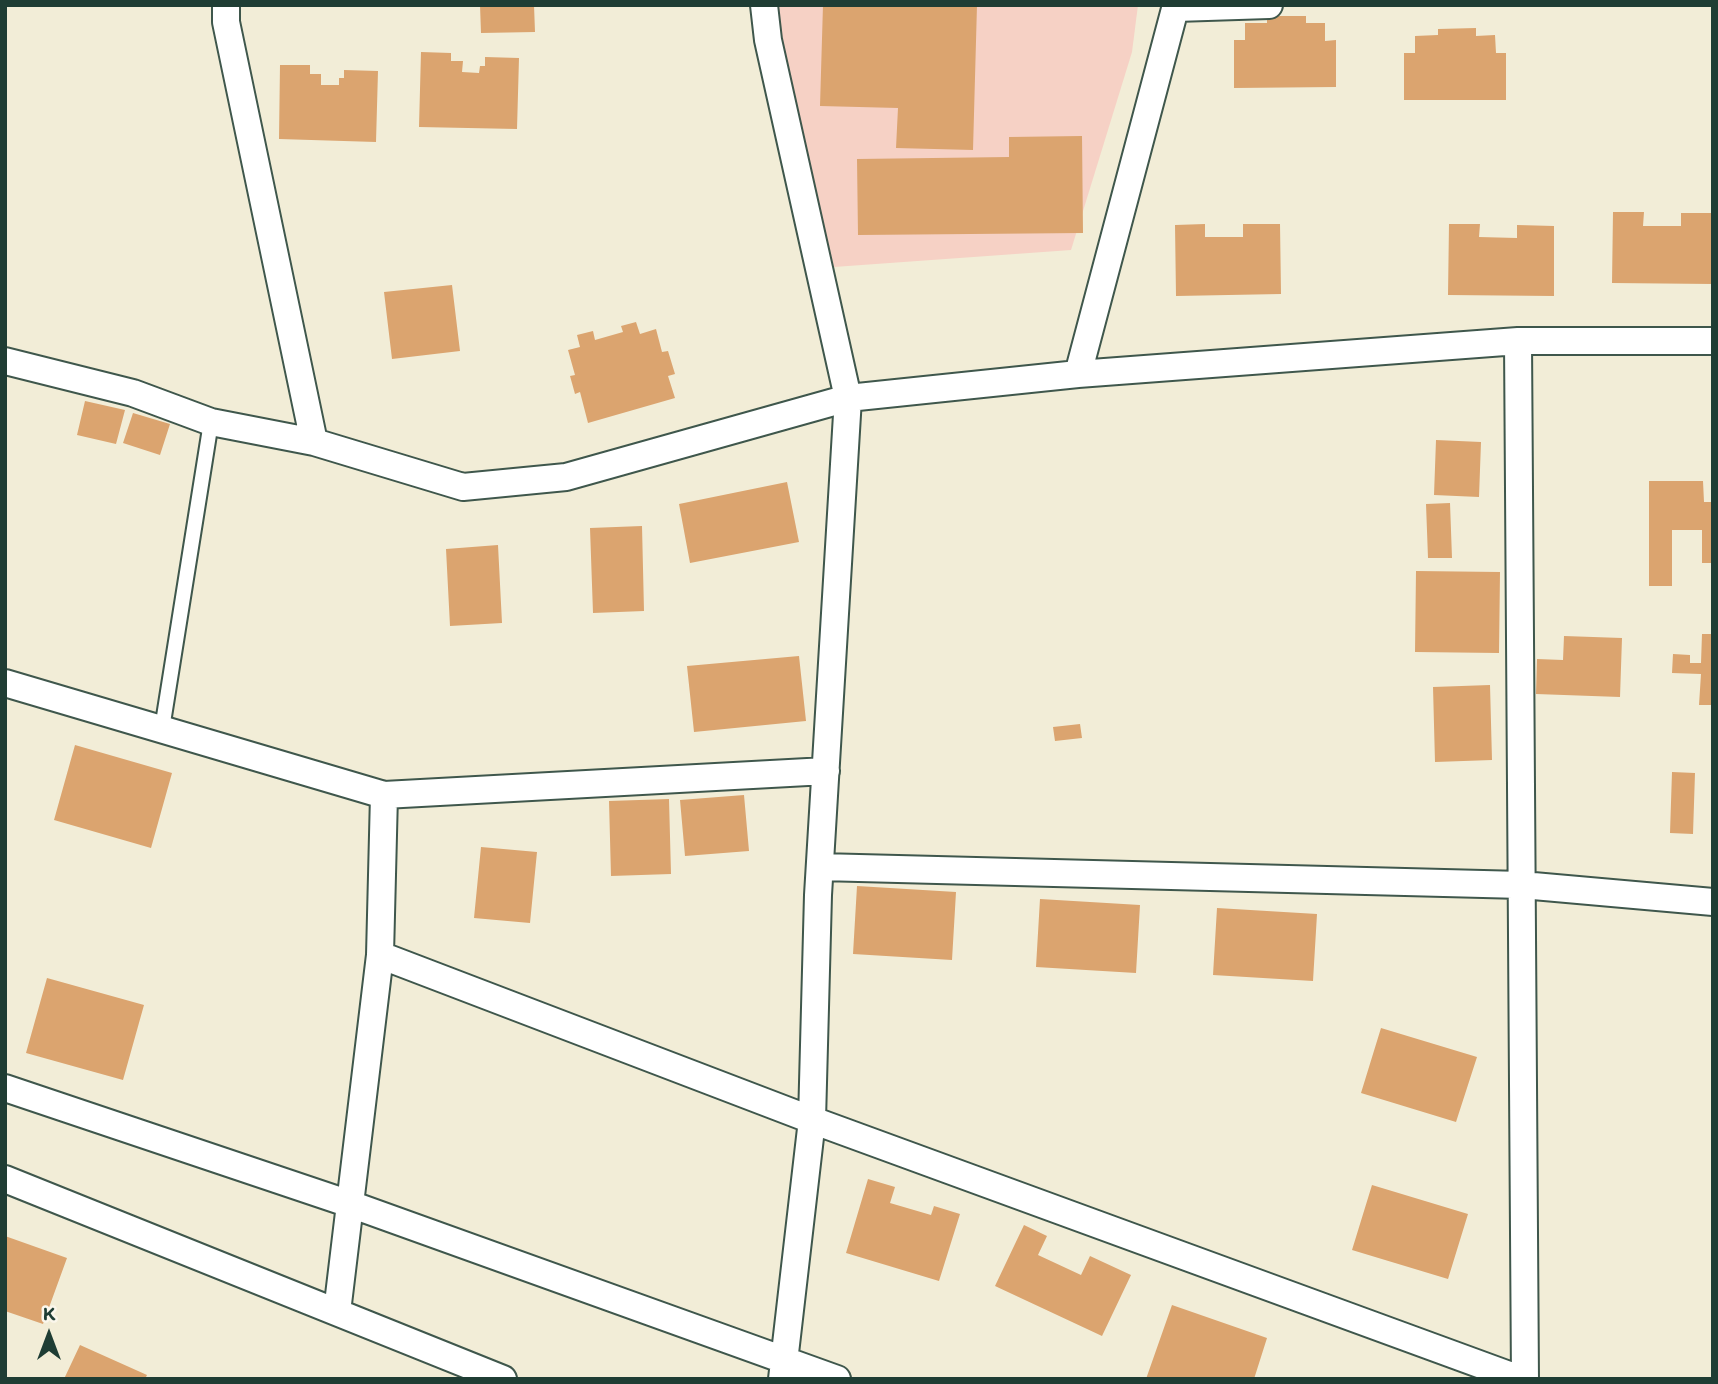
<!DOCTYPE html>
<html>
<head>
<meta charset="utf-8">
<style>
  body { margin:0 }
  #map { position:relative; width:1718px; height:1384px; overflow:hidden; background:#f2edd7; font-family:Itim,sans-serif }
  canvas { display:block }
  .frame { position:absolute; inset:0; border:7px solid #1f3d34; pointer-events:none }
  .north { position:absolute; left:14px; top:1300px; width:70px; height:70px; -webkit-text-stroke:5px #fbf7ec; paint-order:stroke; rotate:0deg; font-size:19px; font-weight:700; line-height:28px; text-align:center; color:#1f3d34 }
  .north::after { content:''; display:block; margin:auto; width:24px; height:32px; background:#1f3d34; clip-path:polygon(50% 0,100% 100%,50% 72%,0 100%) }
</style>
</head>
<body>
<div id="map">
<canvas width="1718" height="1384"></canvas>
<div class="frame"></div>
<div class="north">K</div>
</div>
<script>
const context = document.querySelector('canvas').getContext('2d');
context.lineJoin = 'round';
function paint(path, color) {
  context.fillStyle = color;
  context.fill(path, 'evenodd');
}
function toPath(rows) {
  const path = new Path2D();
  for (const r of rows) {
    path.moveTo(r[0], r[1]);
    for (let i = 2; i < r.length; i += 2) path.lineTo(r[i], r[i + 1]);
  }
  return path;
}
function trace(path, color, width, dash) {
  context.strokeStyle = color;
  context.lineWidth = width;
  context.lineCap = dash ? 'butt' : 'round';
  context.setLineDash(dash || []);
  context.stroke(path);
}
paint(toPath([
  [775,5,1138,5,1132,52,1071,250,834,267,778,43]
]), '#f6d1c5');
paint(toPath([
  [480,5,534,5,535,32,481,33],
  [823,5,977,5,973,150,896,148,898,108,820,106],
  [1267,16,1306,16,1306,23,1325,23,1325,41,1336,40,1336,87,1234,88,1234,40,1245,40,1245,23,1267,23],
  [1476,28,1476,36,1495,35,1496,53,1506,53,1506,100,1404,100,1404,53,1415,53,1415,36,1438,35,1438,29],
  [421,52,451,53,451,61,463,61,462,72,479,73,480,66,485,66,485,57,519,58,517,129,419,127],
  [280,65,310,65,310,74,321,74,321,85,339,85,339,78,344,78,344,70,378,71,376,142,279,139],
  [1082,136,1083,233,858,235,857,159,1009,157,1009,137],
  [1613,212,1644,212,1643,226,1681,226,1681,213,1713,213,1713,284,1612,283],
  [1205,224,1205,237,1243,237,1243,224,1280,224,1281,294,1176,296,1175,225],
  [1449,224,1480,224,1479,237,1517,238,1517,225,1554,226,1554,296,1448,295],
  [452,285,460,351,392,359,384,292],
  [636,322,640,334,656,329,662,352,668,351,675,374,668,376,675,398,588,423,580,392,575,394,570,376,575,375,568,350,580,347,577,335,593,331,595,340,623,332,621,326],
  [85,401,125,410,116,444,77,435],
  [133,413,170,424,160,455,123,443],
  [1436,440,1481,442,1479,497,1434,495],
  [1649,481,1703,481,1704,502,1713,502,1713,563,1702,563,1702,530,1672,530,1672,586,1649,586],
  [787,482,799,542,690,563,679,504],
  [1450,503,1452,558,1428,558,1426,504],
  [642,526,644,611,593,613,590,528],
  [498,545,502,623,450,626,446,549],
  [1416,571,1500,572,1499,653,1415,652],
  [1702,634,1713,634,1713,705,1699,705,1701,674,1672,673,1673,654,1690,655,1690,663,1701,663],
  [1564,636,1622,638,1620,697,1536,694,1537,659,1563,660],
  [799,656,806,721,694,732,687,666],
  [1490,685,1492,760,1435,762,1433,687],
  [1080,724,1082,738,1055,741,1053,727],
  [75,745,172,773,151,848,54,820],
  [1672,772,1695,773,1693,834,1670,833],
  [744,795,749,851,685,856,680,800],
  [669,799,671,874,611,876,609,801],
  [481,847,537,852,530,923,474,918],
  [857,886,956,892,952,960,853,954],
  [1040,899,1140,905,1136,973,1036,967],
  [1217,908,1317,914,1313,981,1213,975],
  [47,978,144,1005,123,1080,26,1053],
  [1381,1028,1477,1057,1456,1122,1361,1093],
  [868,1179,895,1187,890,1203,931,1215,934,1206,960,1214,939,1281,846,1253],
  [1372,1185,1468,1214,1448,1279,1352,1250],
  [1024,1225,1047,1236,1038,1255,1081,1275,1090,1256,1131,1275,1102,1336,995,1286],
  [5,1236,67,1258,43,1324,5,1311],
  [1172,1305,1267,1338,1254,1379,1146,1379],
  [80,1345,147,1375,145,1379,64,1379]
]), '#dba46f');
const lane = toPath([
  [162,729,211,422]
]);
const street = toPath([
  [226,5,226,22,314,442],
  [764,5,768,40,848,398,818,895,812,1120,782,1379],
  [1176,8,1269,5],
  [1518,341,1525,1379],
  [5,361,133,393,211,422,314,442,463,487,566,477,848,398,1078,374,1518,341,1713,341],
  [1078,374,1176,5],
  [5,683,384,795,826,771],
  [820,867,1522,885,1713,902],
  [380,955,812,1120,1520,1379],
  [5,1088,350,1204,837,1379],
  [5,1179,503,1379],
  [337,1312,380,955,384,795]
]);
trace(lane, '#3f574c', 18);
trace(street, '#3f574c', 30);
trace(lane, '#fff', 14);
trace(street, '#fff', 26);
</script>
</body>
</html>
